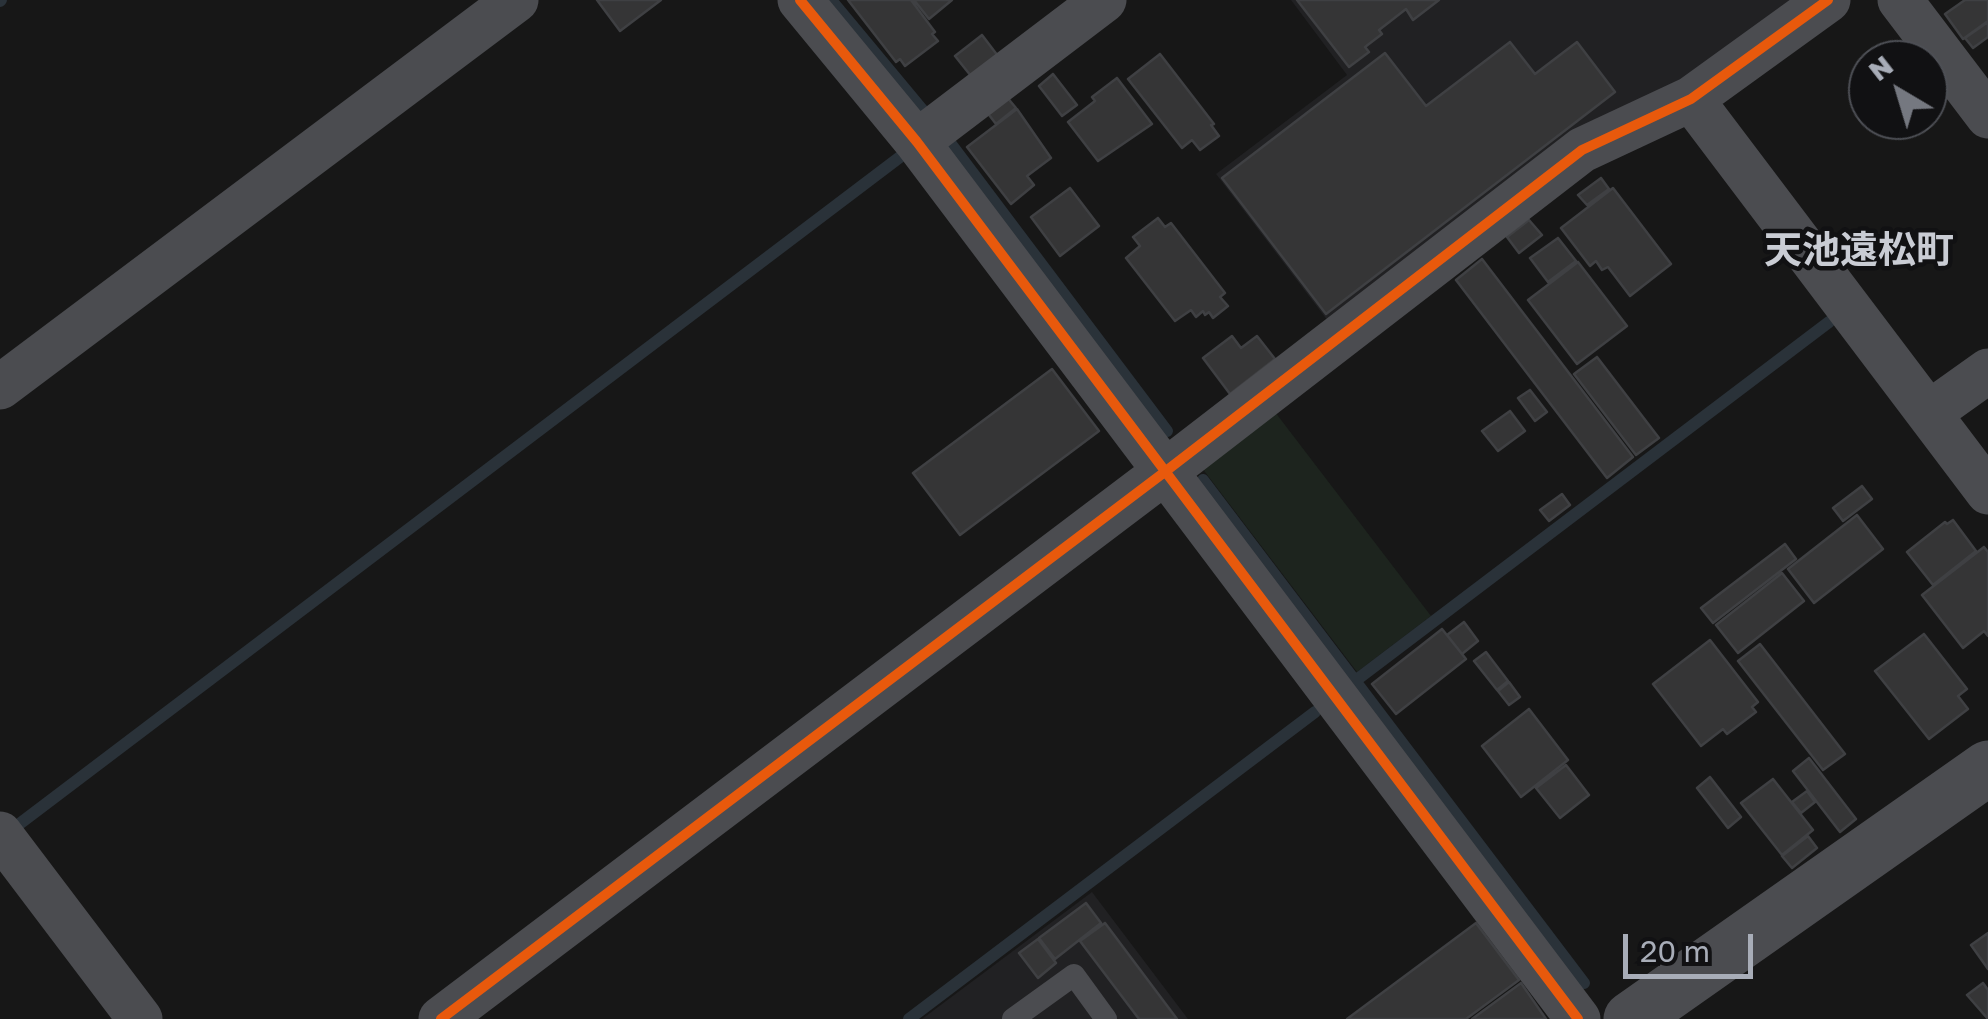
<!DOCTYPE html>
<html>
<head>
<meta charset="utf-8">
<style>
  body { margin:0 }
  #map { position:relative; width:1988px; height:1019px; overflow:hidden; background:#171717; font-family:"Golos Text",sans-serif }
  canvas { display:block }
  .north { position:absolute; left:1848px; top:40px; width:100px; height:100px; box-sizing:border-box; background:#111113; border:2px solid #4d4f55; border-radius:50%; rotate:322deg; font-size:28px; font-weight:700; line-height:40px; text-align:center; color:#a8adb8 }
  .north::after { content:''; display:block; margin:auto; width:35px; height:45px; background:#757880; clip-path:polygon(50% 0,100% 100%,50% 72%,0 100%) }
  .scale { position:absolute; left:1623px; top:934px; width:130px; height:45px; box-sizing:border-box; border:5px solid #a8adb8; border-top:0; padding-left:12px; font-size:30px; line-height:35px; white-space:nowrap; color:#a8adb8; -webkit-text-stroke:8px #111113; paint-order:stroke }
</style>
</head>
<body>
<div id="map">
<canvas width="1988" height="1019"></canvas>
<div class="north">N</div>
<div class="scale">20 m</div>
</div>
<script>
const context = document.querySelector('canvas').getContext('2d');
context.lineJoin = 'round';
function paint(path, color) {
  context.fillStyle = color;
  context.fill(path, 'evenodd');
}
function toPath(rows) {
  const path = new Path2D();
  for (const r of rows) {
    path.moveTo(r[0], r[1]);
    for (let i = 2; i < r.length; i += 2) path.lineTo(r[i], r[i + 1]);
  }
  return path;
}
function trace(path, color, width, dash) {
  context.strokeStyle = color;
  context.lineWidth = width;
  context.lineCap = dash ? 'butt' : 'round';
  context.setLineDash(dash || []);
  context.stroke(path);
}
function write(font, color, halo, rows, align = 'center') {
  context.font = font + ' "Golos Text","Noto Sans JP",sans-serif';
  context.lineWidth = 9;
  context.setLineDash([]);
  context.textBaseline = 'middle';
  context.strokeStyle = halo;
  context.fillStyle = color;
  for (const [text, x, y, turn = 0] of rows) {
    context.save();
    context.translate(x, y);
    context.rotate((+turn || 0) * Math.PI / 180);
    context.textAlign = isNaN(turn) ? turn : align;
    if (halo) context.strokeText(text, 0, 0);
    context.fillText(text, 0, 0);
    context.restore();
  }
}
paint(toPath([
  [1291,0,1811,0,1328,321,1216,174,1347,75],
  [1092,892,1188,1019,922,1019]
]), '#212123');
paint(toPath([
  [1275,412,1431,616,1357,672,1202,468]
]), '#1d241e');
trace(toPath([
  [831,0,925,113],
  [0,1,1,0],
  [948,140,1167,431],
  [1203,480,1584,983],
  [1355,681,1829,322],
  [18,825,900,157],
  [909,1019,1315,712]
]), '#2a3239', 12);
const building = toPath([
  [597,0,661,0,620,31,597,0],
  [848,0,911,0,935,32,932,34,938,41,905,66,900,59,896,62,848,0],
  [914,0,952,0,929,19,914,0],
  [1297,0,1439,0,1413,20,1406,9,1379,30,1382,34,1365,47,1369,52,1349,67,1297,0],
  [1965,0,1988,0,1988,21,1963,39,1945,14,1965,0],
  [1988,22,1988,37,1973,48,1965,38,1988,22],
  [982,35,1001,60,975,81,955,56,982,35],
  [1510,42,1535,74,1577,42,1615,92,1326,314,1222,178,1385,53,1426,106,1510,42],
  [1160,54,1214,124,1211,125,1219,136,1200,150,1192,140,1182,148,1128,79,1160,54],
  [1053,74,1077,105,1062,116,1039,86,1053,74],
  [1117,78,1152,124,1098,161,1068,122,1095,101,1092,97,1117,78],
  [1006,96,1016,108,996,124,986,111,1006,96],
  [1017,109,1051,158,1027,176,1034,185,1011,204,967,147,1017,109],
  [1601,178,1609,189,1587,205,1578,195,1601,178],
  [1070,188,1099,226,1060,256,1031,217,1070,188],
  [1613,188,1671,264,1630,296,1608,267,1602,270,1596,261,1590,266,1561,228,1613,188],
  [1158,218,1165,227,1171,223,1225,293,1220,297,1228,306,1213,318,1209,312,1205,315,1203,311,1196,317,1191,310,1175,321,1126,258,1140,246,1133,237,1158,218],
  [1529,220,1542,235,1519,253,1507,237,1529,220],
  [1558,238,1576,261,1548,282,1530,258,1558,238],
  [1482,259,1633,457,1607,478,1456,280,1482,259],
  [1578,262,1627,326,1577,364,1528,300,1578,262],
  [1232,336,1241,348,1257,336,1275,359,1230,394,1203,358,1232,336],
  [1597,357,1659,438,1636,455,1574,374,1597,357],
  [1052,369,1099,431,960,535,913,473,1052,369],
  [1530,390,1547,412,1535,421,1518,398,1530,390],
  [1510,411,1525,431,1498,451,1482,431,1510,411],
  [1862,486,1872,499,1843,521,1833,508,1862,486],
  [1562,494,1570,505,1549,521,1540,510,1562,494],
  [1857,515,1883,549,1814,603,1788,569,1857,515],
  [1953,520,1976,551,1933,585,1907,552,1945,522,1947,524,1953,520],
  [1785,544,1796,559,1713,623,1701,608,1785,544],
  [1984,547,1988,552,1988,636,1984,631,1963,648,1922,595,1984,547],
  [1782,573,1804,601,1738,653,1716,625,1782,573],
  [1464,622,1478,641,1462,654,1447,635,1464,622],
  [1442,629,1466,659,1396,714,1372,684,1442,629],
  [1924,634,1967,689,1958,696,1968,709,1929,739,1875,671,1924,634],
  [1710,640,1758,702,1752,707,1756,712,1727,734,1723,729,1701,746,1653,684,1710,640],
  [1760,644,1845,754,1823,770,1738,661,1760,644],
  [1486,652,1508,681,1497,690,1474,661,1486,652],
  [1509,682,1520,697,1509,705,1498,691,1509,682],
  [1529,709,1568,760,1521,797,1482,746,1529,709],
  [1809,758,1856,819,1840,832,1793,771,1809,758],
  [1566,765,1589,795,1560,818,1536,788,1566,765],
  [1710,777,1741,817,1728,828,1697,788,1710,777],
  [1773,779,1813,830,1782,855,1741,803,1773,779],
  [1807,791,1815,802,1801,813,1792,802,1807,791],
  [1808,836,1817,848,1792,868,1782,856,1808,836],
  [1086,903,1101,923,1055,959,1039,938,1086,903],
  [1105,923,1177,1019,1139,1019,1080,941,1105,923],
  [1476,923,1519,980,1466,1019,1347,1019,1476,923],
  [1988,933,1988,969,1971,945,1988,933],
  [1038,939,1056,963,1038,978,1019,953,1038,939],
  [1521,983,1546,1019,1472,1019,1521,983],
  [1983,983,1988,990,1988,1019,1967,995,1983,983]
]);
paint(building, '#353536');
trace(building, '#3f4043', 2.5);
trace(toPath([
  [1013,1019,1074,975,1106,1019]
]), '#4b4c50', 22);
trace(toPath([
  [800,0,917,142,1578,1019],
  [1900,0,1988,116],
  [1691,99,1988,492],
  [917,142,1104,0],
  [0,387,516,0],
  [1929,413,1988,371],
  [0,834,140,1019],
  [441,1019,1166,471,1582,150,1691,99,1828,0]
]), '#4b4c50', 45);
trace(toPath([
  [1631,1019,1988,768]
]), '#4b4c50', 55);
trace(toPath([
  [800,0,917,142,1578,1019],
  [441,1019,1166,471,1582,150,1691,99,1828,0]
]), '#e8590c', 10);
write('bold 38px', '#c9ccd4', '#111113', [
  ["天池遠松町",1859,251]
]);
</script>
</body>
</html>
